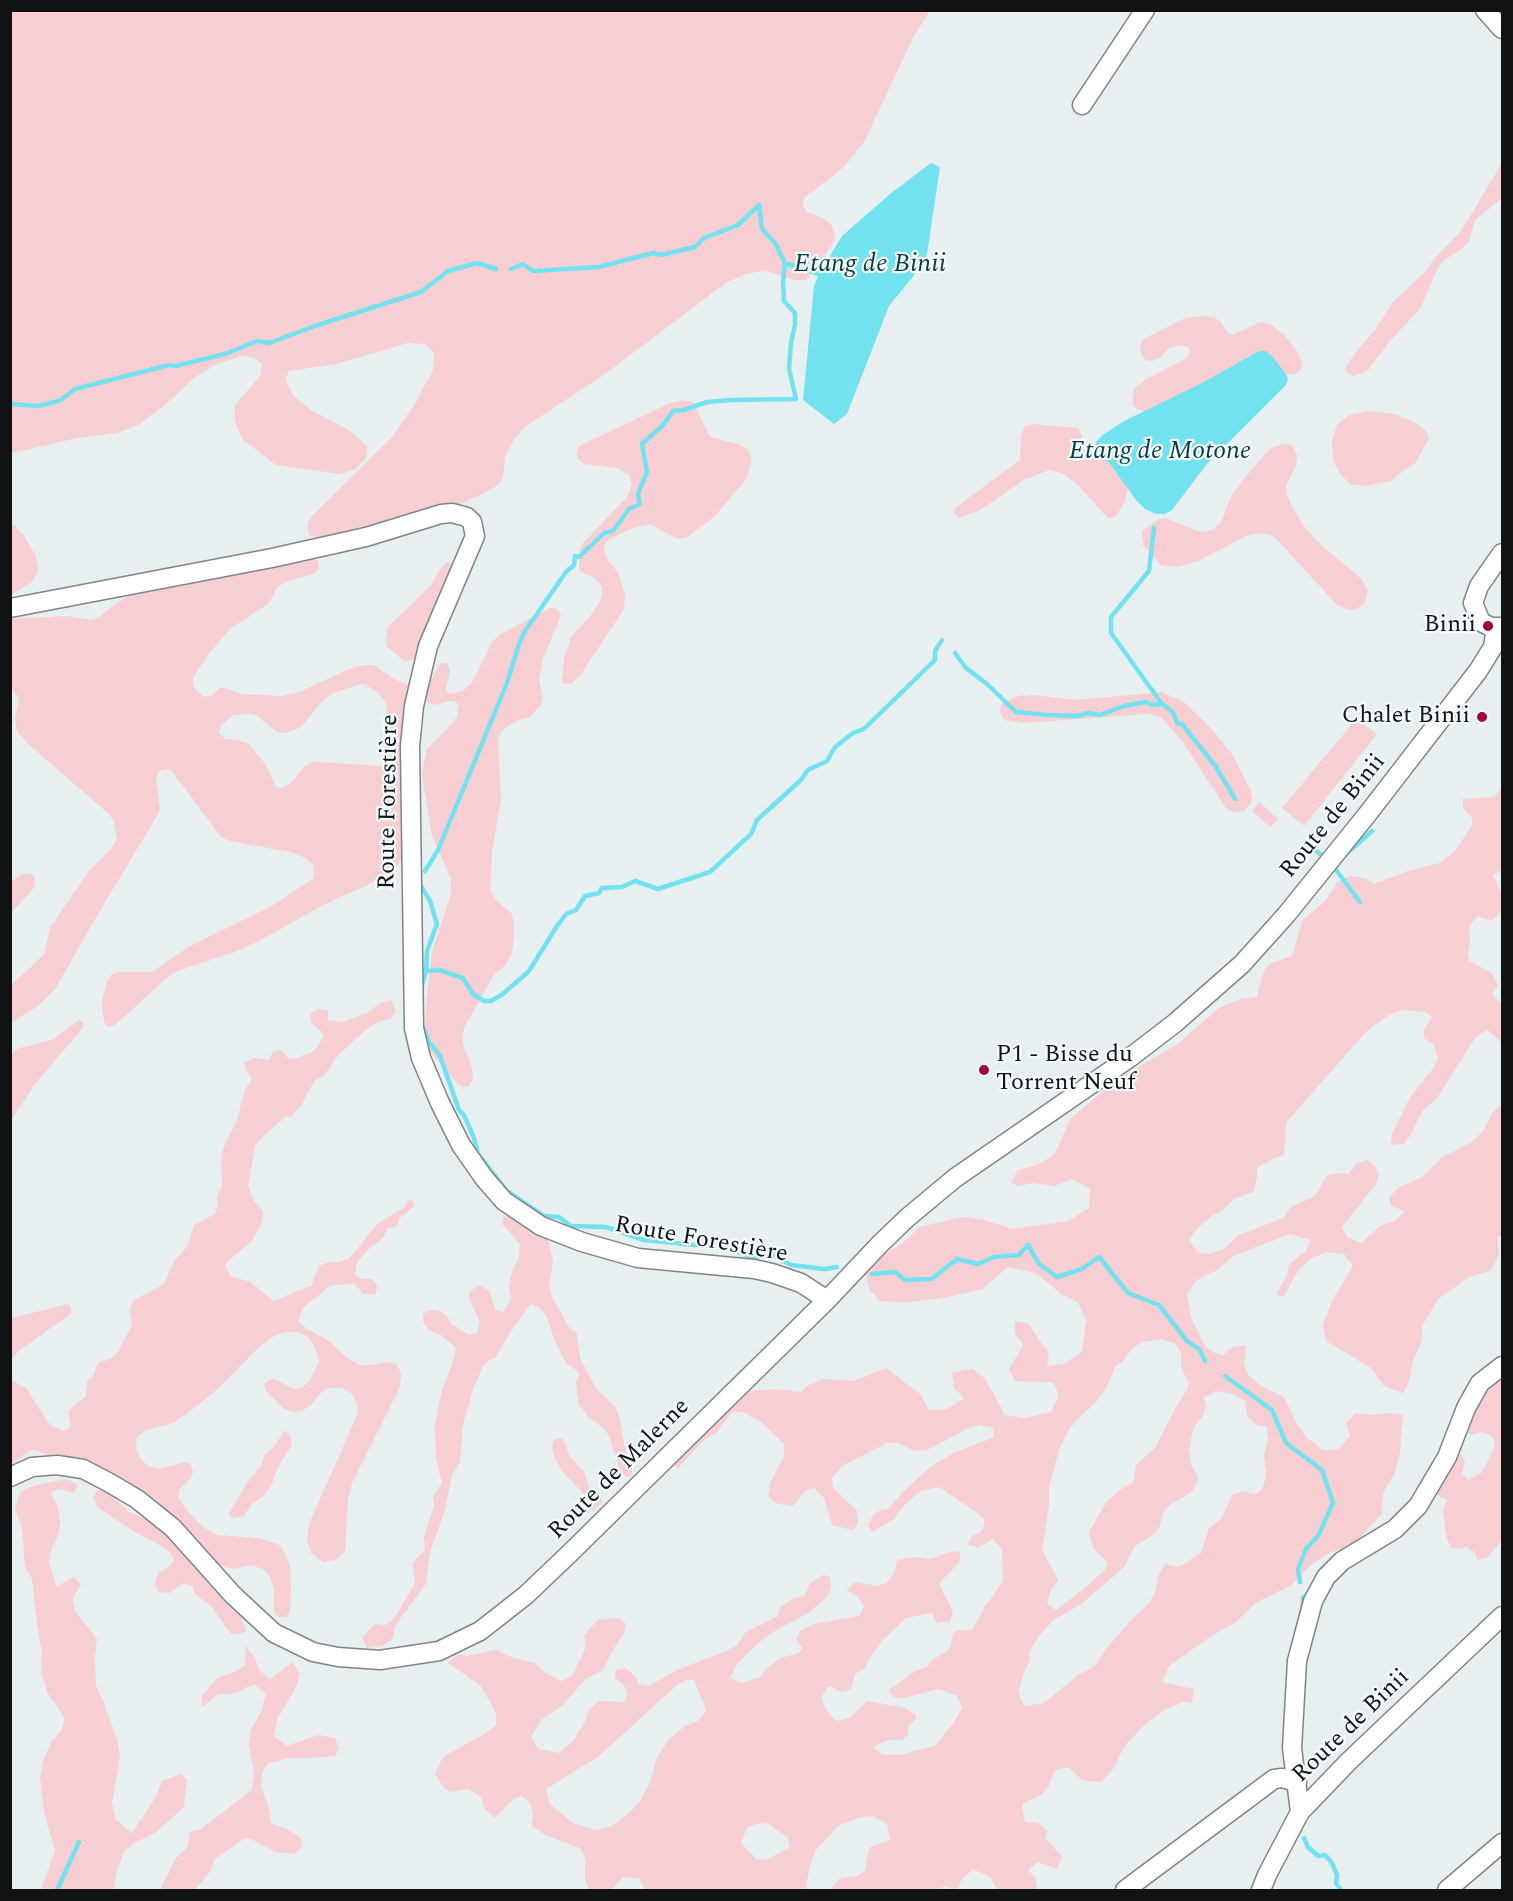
<!DOCTYPE html>
<html>
<head>
<meta charset="utf-8">
<style>
  body { margin:0 }
  #map { position:relative; width:1513px; height:1901px; overflow:hidden; background:#e7eff0; font-family:Spectral,serif }
  canvas { display:block }
  .frame { position:absolute; inset:0; border:12px solid #101213; pointer-events:none }
</style>
</head>
<body>
<div id="map">
<canvas width="1513" height="1901"></canvas>
<div class="frame"></div>
</div>
<script>
const context = document.querySelector('canvas').getContext('2d');
context.lineJoin = 'round';
function paint(path, color) {
  context.fillStyle = color;
  context.fill(path, 'evenodd');
}
function toPath(rows) {
  const path = new Path2D();
  for (const r of rows) {
    path.moveTo(r[0], r[1]);
    for (let i = 2; i < r.length; i += 2) path.lineTo(r[i], r[i + 1]);
  }
  return path;
}
function trace(path, color, width, dash) {
  context.strokeStyle = color;
  context.lineWidth = width;
  context.lineCap = dash ? 'butt' : 'round';
  context.setLineDash(dash || []);
  context.stroke(path);
}
function write(font, color, halo, rows, align = 'center') {
  context.font = font + ' Spectral,serif';
  context.lineWidth = 4.5;
  context.setLineDash([]);
  context.textBaseline = 'middle';
  context.strokeStyle = halo;
  context.fillStyle = color;
  for (const [text, x, y, turn = 0] of rows) {
    context.save();
    context.translate(x, y);
    context.rotate((+turn || 0) * Math.PI / 180);
    context.textAlign = isNaN(turn) ? turn : align;
    if (halo) context.strokeText(text, 0, 0);
    context.fillText(text, 0, 0);
    context.restore();
  }
}
paint(toPath([
  [11,11,930,11,914,36,864,142,843,168,804,198,803,206,807,212,823,218,831,224,835,235,833,244,806,280,795,280,767,271,749,273,727,282,605,374,523,428,514,440,505,456,503,478,498,485,484,493,456,506,376,529,320,537,310,536,308,531,308,523,312,516,392,437,415,404,433,370,434,352,424,344,408,343,336,364,289,371,285,379,293,395,312,411,349,430,367,446,366,458,356,469,340,474,276,465,242,439,235,421,235,405,260,376,262,364,253,357,241,356,215,365,195,377,172,399,140,424,118,433,78,438,11,453],
  [1502,163,1502,198,1475,220,1469,241,1463,248,1443,261,1438,268,1420,309,1390,341,1368,370,1354,376,1349,374,1346,370,1347,365,1357,351,1375,330,1393,302,1428,269,1433,260,1461,231],
  [1203,316,1214,317,1220,321,1228,333,1232,335,1261,322,1272,325,1284,335,1298,352,1302,363,1301,369,1296,374,1286,374,1272,356,1259,351,1200,384,1145,411,1136,409,1132,404,1134,389,1145,380,1187,358,1190,352,1188,347,1181,345,1169,348,1160,358,1151,361,1146,360,1141,354,1140,345,1144,339,1185,318],
  [682,400,693,402,710,437,741,445,748,450,752,459,747,478,713,518,687,537,678,539,650,524,633,528,607,540,604,546,605,556,618,573,625,593,624,609,579,677,571,684,562,683,564,658,571,637,588,619,601,600,602,587,595,578,581,572,579,567,580,549,583,543,627,497,632,484,629,475,618,468,583,464,578,459,576,453,579,446,666,405],
  [1369,411,1395,414,1416,423,1426,431,1429,439,1415,463,1390,481,1366,486,1350,484,1338,471,1333,459,1332,440,1337,425,1349,415],
  [1032,424,1078,428,1081,434,1084,450,1098,454,1110,464,1128,488,1125,501,1115,517,1108,518,1076,483,1062,473,1049,470,1024,480,980,510,959,518,954,513,955,508,1020,460,1021,434,1025,426],
  [1282,444,1292,445,1297,455,1296,466,1286,485,1287,494,1292,507,1303,525,1321,545,1362,579,1368,591,1364,604,1357,609,1349,610,1337,605,1283,546,1273,536,1261,533,1246,536,1198,561,1176,567,1161,565,1143,545,1142,531,1159,519,1166,518,1200,532,1212,530,1221,523,1230,498,1245,477,1270,449],
  [11,524,15,526,25,537,36,556,38,571,32,582,11,595],
  [313,558,318,561,319,568,314,574,290,580,278,586,268,604,231,628,211,651,194,676,193,684,196,690,203,696,210,697,220,688,225,688,241,694,282,696,302,691,349,669,364,665,374,665,394,679,410,686,406,714,401,784,402,859,396,867,368,885,325,904,259,941,234,952,180,970,169,976,115,1025,109,1027,105,1024,102,1011,102,1001,107,982,111,975,119,972,152,972,188,947,272,906,314,878,313,865,307,859,291,852,230,841,221,837,171,770,162,770,158,773,156,780,160,808,157,816,95,919,56,988,37,1007,11,1023,11,985,44,955,50,928,89,871,111,849,117,839,114,821,109,814,27,743,17,731,15,718,19,699,11,686,11,619,66,616,90,620,98,618,114,605,130,595,151,589],
  [361,684,365,684,377,692,385,701,387,708,385,723,389,753,387,763,383,766,314,762,305,766,293,781,283,788,276,787,265,764,249,744,238,740,225,739,219,733,221,725,234,715,249,714,258,716,277,732,286,733,301,727,322,701,333,693],
  [447,563,453,563,454,570,437,601,416,657,410,661,404,661,387,647,386,641,388,627,432,584,441,567],
  [550,608,557,609,561,615,542,661,539,679,542,696,541,705,530,717,516,721,501,731,498,740,501,800,492,853,490,890,495,899,511,913,514,921,514,940,511,956,505,966,495,973,464,1028,462,1038,464,1047,472,1069,473,1079,469,1086,463,1087,457,1083,428,1049,425,1041,426,1007,432,951,451,894,451,879,432,836,422,774,427,749,450,726,457,717,459,705,454,701,447,701,436,705,427,702,426,689,438,667,442,663,447,663,450,670,446,690,450,694,462,691,472,683,493,641,499,635],
  [1162,692,1184,702,1209,726,1232,754,1251,791,1252,801,1245,811,1233,812,1226,808,1182,741,1161,717,1149,714,1023,723,1005,720,1000,712,1001,704,1018,696,1034,695,1075,700],
  [1356,719,1377,734,1304,826,1282,808],
  [1502,788,1502,870,1493,875,1502,894,1502,905,1501,911,1492,921,1478,916,1469,926,1470,941,1468,952,1469,961,1492,973,1498,985,1492,994,1502,1005,1502,1042,1487,1030,1476,1037,1437,1098,1422,1111,1411,1134,1404,1144,1391,1145,1392,1133,1411,1096,1432,1070,1438,1058,1434,1045,1424,1038,1424,1029,1432,1017,1425,1012,1402,1010,1389,1015,1369,1029,1348,1052,1286,1123,1284,1155,1274,1158,1257,1168,1257,1178,1253,1192,1234,1199,1222,1211,1213,1215,1198,1228,1189,1240,1198,1252,1209,1254,1224,1249,1237,1236,1283,1218,1291,1207,1315,1196,1327,1176,1337,1173,1349,1174,1356,1164,1367,1160,1375,1166,1379,1174,1376,1184,1342,1227,1347,1237,1361,1243,1380,1226,1396,1220,1405,1211,1391,1206,1389,1197,1400,1187,1424,1176,1441,1158,1470,1143,1483,1131,1493,1112,1502,1104,1502,1235,1497,1236,1499,1255,1490,1271,1469,1277,1438,1299,1422,1326,1422,1341,1413,1361,1409,1381,1403,1393,1384,1386,1370,1367,1326,1341,1323,1324,1332,1301,1353,1266,1344,1254,1326,1252,1312,1258,1299,1269,1284,1296,1276,1295,1287,1275,1289,1264,1306,1251,1310,1240,1290,1234,1233,1256,1217,1270,1197,1280,1187,1294,1191,1317,1206,1348,1222,1356,1233,1347,1246,1345,1244,1364,1249,1376,1263,1387,1284,1397,1297,1424,1307,1438,1323,1450,1339,1449,1350,1436,1346,1423,1356,1413,1370,1415,1389,1413,1403,1414,1400,1452,1394,1475,1383,1493,1381,1515,1353,1545,1329,1553,1311,1565,1290,1586,1256,1603,1236,1622,1210,1637,1169,1666,1162,1682,1194,1689,1192,1703,1183,1702,1164,1710,1142,1727,1124,1747,1112,1771,1101,1782,1082,1780,1068,1767,1055,1770,1049,1786,1041,1795,1022,1804,1025,1822,1038,1823,1047,1831,1045,1838,1062,1856,1057,1869,1038,1862,1028,1870,1036,1879,1037,1890,998,1890,990,1877,973,1869,962,1879,957,1890,944,1886,941,1890,832,1890,832,1888,840,1878,858,1876,866,1870,867,1857,870,1847,890,1840,887,1824,873,1816,862,1817,839,1825,816,1850,809,1868,806,1890,645,1890,639,1878,623,1877,611,1890,589,1890,585,1879,585,1858,580,1848,545,1835,532,1826,533,1813,529,1801,521,1796,513,1799,495,1818,485,1809,481,1797,468,1789,452,1792,445,1789,435,1774,443,1757,486,1733,496,1725,496,1713,481,1686,448,1663,457,1654,466,1656,497,1650,513,1658,535,1663,545,1673,561,1681,572,1676,586,1647,584,1635,598,1620,619,1618,626,1624,624,1634,617,1643,602,1671,585,1679,563,1705,542,1719,531,1737,538,1749,559,1753,573,1741,585,1722,589,1710,599,1701,624,1702,628,1693,624,1685,615,1678,616,1670,625,1668,635,1676,639,1684,649,1686,677,1670,726,1651,737,1645,746,1632,778,1616,781,1606,795,1598,805,1595,810,1583,823,1575,830,1577,831,1588,826,1598,810,1612,773,1632,756,1645,737,1664,730,1678,741,1683,759,1678,766,1669,780,1658,797,1654,803,1648,796,1639,800,1631,814,1624,859,1616,864,1607,858,1597,847,1590,855,1582,878,1586,886,1583,895,1571,897,1560,917,1557,931,1559,946,1553,958,1551,961,1556,958,1563,939,1584,953,1612,950,1621,937,1623,932,1613,906,1618,883,1640,869,1659,864,1669,855,1674,851,1689,842,1692,829,1686,821,1697,825,1708,836,1721,850,1718,867,1701,905,1708,916,1715,916,1719,908,1727,908,1735,902,1740,888,1740,873,1747,883,1755,900,1755,935,1746,952,1725,962,1708,957,1696,939,1689,904,1698,894,1698,889,1690,915,1671,928,1667,931,1661,947,1651,951,1646,953,1633,959,1630,966,1631,973,1629,984,1608,1003,1581,1002,1550,993,1539,978,1548,968,1544,972,1536,982,1531,985,1521,979,1514,939,1487,921,1491,903,1506,894,1519,872,1532,868,1525,873,1515,880,1510,888,1509,902,1493,930,1467,953,1453,994,1437,993,1428,979,1425,969,1428,925,1451,911,1450,900,1443,887,1443,842,1466,832,1478,833,1488,857,1511,858,1523,853,1530,832,1525,824,1498,814,1488,806,1490,793,1506,775,1503,768,1495,771,1481,784,1456,784,1444,761,1422,743,1412,732,1412,717,1432,704,1440,678,1468,673,1465,675,1460,739,1396,751,1391,776,1389,801,1392,807,1386,823,1379,854,1381,886,1368,920,1394,929,1410,947,1409,964,1398,954,1388,952,1373,973,1369,985,1379,1000,1405,1004,1415,1025,1418,1051,1412,1059,1395,1053,1382,1015,1381,1009,1369,1023,1345,1015,1333,1015,1321,1029,1324,1049,1354,1047,1366,1064,1364,1082,1352,1086,1321,1078,1302,1061,1294,1036,1273,1008,1267,982,1289,943,1298,908,1302,880,1301,870,1290,865,1272,877,1259,903,1243,920,1227,963,1217,984,1220,1012,1229,1068,1221,1089,1208,1090,1189,1072,1179,1054,1186,1034,1183,1018,1186,1011,1182,1018,1170,1037,1165,1054,1155,1071,1118,1119,1078,1176,1045,1219,1008,1241,999,1257,997,1263,973,1269,964,1292,956,1302,921,1325,901,1338,882,1350,876,1364,878,1374,884,1408,871,1440,863,1455,851,1472,825,1472,818,1463,807,1463,799,1494,797],
  [1161,1339,1176,1344,1181,1353,1181,1367,1189,1383,1187,1390,1176,1407,1155,1448,1136,1465,1133,1483,1124,1487,1107,1501,1089,1532,1093,1548,1108,1563,1105,1570,1086,1587,1056,1610,1047,1604,1050,1592,1058,1580,1042,1550,1049,1506,1049,1487,1060,1447,1068,1431,1078,1418,1094,1404,1106,1389,1115,1367,1123,1361,1132,1349,1142,1342],
  [1216,1391,1233,1394,1245,1401,1247,1415,1255,1424,1267,1427,1268,1440,1264,1454,1266,1477,1262,1489,1256,1494,1242,1491,1232,1495,1222,1518,1209,1528,1201,1553,1179,1567,1165,1564,1158,1576,1156,1590,1149,1604,1134,1617,1118,1635,1105,1650,1096,1665,1077,1676,1044,1703,1025,1706,1020,1698,1019,1690,1023,1675,1030,1660,1029,1652,1038,1638,1052,1621,1081,1604,1124,1567,1135,1546,1152,1536,1160,1526,1163,1513,1170,1505,1193,1491,1198,1478,1191,1464,1189,1450,1192,1434,1196,1424,1203,1416,1206,1407,1204,1398],
  [686,1680,694,1680,706,1710,698,1721,685,1726,669,1739,656,1760,650,1783,640,1801,630,1812,612,1826,596,1830,573,1823,549,1803,546,1789,599,1756,677,1685],
  [767,1823,788,1838,789,1848,768,1859,757,1860,741,1843,747,1828,756,1824],
  [1259,802,1278,819,1270,827,1252,811],
  [29,874,34,875,35,887,11,913,11,882,20,875],
  [391,1000,396,1011,391,1019,379,1021,367,1029,338,1055,325,1075,314,1081,301,1106,292,1116,285,1117,264,1135,255,1146,248,1186,254,1201,263,1211,261,1225,252,1241,225,1264,230,1276,250,1282,274,1301,312,1285,319,1266,329,1262,338,1262,349,1259,377,1224,404,1208,407,1201,413,1200,414,1206,400,1218,397,1226,387,1229,384,1237,368,1250,357,1263,355,1275,362,1279,372,1279,377,1285,376,1294,363,1294,355,1284,331,1285,303,1308,298,1321,307,1329,329,1341,347,1358,359,1365,372,1365,385,1362,396,1364,401,1373,400,1387,352,1483,348,1500,345,1551,336,1560,323,1562,311,1553,307,1540,309,1524,358,1413,357,1404,352,1394,342,1388,328,1388,322,1392,311,1405,302,1411,293,1412,283,1408,265,1390,264,1384,269,1380,275,1379,293,1389,302,1388,310,1380,319,1362,315,1347,307,1336,297,1332,285,1332,272,1337,257,1349,222,1385,192,1410,173,1423,146,1430,137,1437,136,1449,141,1459,148,1466,158,1469,185,1462,190,1464,193,1471,191,1478,179,1490,179,1498,185,1508,203,1527,216,1535,258,1538,278,1544,284,1552,290,1565,291,1587,290,1612,286,1617,278,1617,274,1612,274,1590,270,1577,265,1570,252,1565,234,1569,225,1567,216,1562,182,1525,155,1500,132,1486,38,1451,32,1450,25,1454,11,1465,11,1380,26,1388,50,1425,64,1431,71,1427,68,1411,86,1396,87,1381,93,1376,98,1363,112,1358,118,1352,132,1325,130,1309,133,1301,164,1284,174,1262,188,1245,194,1225,215,1214,218,1206,217,1197,222,1185,221,1158,224,1146,236,1123,245,1090,252,1078,246,1070,244,1063,254,1058,269,1060,273,1052,281,1050,289,1059,297,1058,312,1052,318,1046,324,1036,319,1029,312,1024,310,1014,317,1009,328,1010,328,1020,342,1022,367,1013,380,1003],
  [79,1020,83,1022,83,1028,35,1084,11,1120,12,1054,17,1049,54,1039],
  [508,1216,548,1240,553,1261,549,1284,552,1297,569,1327,577,1333,580,1358,597,1390,615,1406,620,1419,624,1445,632,1470,631,1477,625,1476,620,1470,610,1439,606,1431,597,1423,589,1418,578,1403,576,1381,580,1373,566,1363,554,1339,547,1317,539,1307,531,1304,513,1328,495,1358,489,1360,483,1366,473,1389,463,1425,460,1462,452,1475,445,1510,430,1552,426,1584,396,1624,393,1638,384,1645,367,1648,362,1637,375,1624,385,1625,393,1620,415,1584,412,1563,425,1550,424,1536,434,1506,433,1497,442,1483,436,1458,435,1424,442,1390,452,1364,456,1348,441,1335,429,1330,424,1324,423,1314,430,1310,438,1310,447,1316,451,1324,469,1335,478,1332,479,1320,469,1299,470,1291,480,1285,489,1291,496,1310,504,1312,511,1299,509,1287,510,1278,519,1256,520,1244,503,1225,503,1217],
  [68,1304,71,1308,71,1314,20,1350,11,1359,11,1318],
  [1496,1379,1502,1380,1502,1540,1487,1558,1477,1560,1475,1553,1467,1547,1459,1549,1450,1547,1446,1536,1443,1511,1447,1500,1435,1494,1455,1455,1461,1454,1465,1461,1462,1474,1469,1480,1482,1472,1493,1451,1495,1440,1488,1434,1480,1432,1471,1435,1466,1432,1465,1423,1487,1385],
  [284,1431,290,1434,292,1445,277,1469,272,1484,264,1496,252,1504,244,1516,231,1518,229,1513,247,1483,261,1466,265,1454,273,1448],
  [562,1438,570,1457,584,1472,589,1487,600,1496,602,1502,593,1511,586,1503,584,1494,561,1470,555,1458,552,1450,553,1440],
  [67,1479,78,1485,74,1493,59,1489,50,1492,58,1507,60,1520,59,1534,52,1548,49,1563,57,1587,74,1577,81,1585,73,1597,75,1611,97,1639,95,1658,96,1686,103,1700,117,1740,120,1756,112,1803,116,1820,132,1833,156,1797,162,1781,181,1774,187,1780,184,1807,155,1833,134,1843,124,1851,116,1874,114,1890,41,1890,55,1850,45,1816,40,1778,43,1761,52,1741,62,1729,65,1718,48,1694,41,1673,42,1651,38,1633,32,1579,25,1567,22,1528,15,1508,21,1491,36,1485],
  [98,1490,104,1491,113,1497,129,1512,146,1519,176,1542,229,1607,241,1617,246,1631,240,1634,231,1634,211,1606,195,1594,192,1586,183,1583,170,1593,158,1592,155,1584,159,1572,169,1567,174,1560,170,1552,158,1544,133,1531,97,1507,93,1497],
  [246,1646,255,1658,259,1670,270,1679,293,1662,300,1675,295,1689,278,1717,274,1736,287,1746,318,1735,335,1738,339,1748,335,1756,311,1758,289,1758,267,1764,262,1773,261,1787,268,1805,271,1823,289,1830,301,1838,302,1847,294,1854,276,1852,251,1839,245,1838,215,1859,210,1872,195,1890,160,1890,176,1858,187,1848,190,1832,201,1829,252,1790,254,1771,249,1747,251,1729,261,1712,266,1694,254,1684,236,1693,217,1695,202,1707,202,1696,217,1678,235,1672,245,1665]
]), '#f7ced2');
paint(toPath([
  [931,163,940,167,927,254,912,278,889,306,847,414,834,424,803,400,814,286,819,274,842,236,890,194],
  [1259,351,1266,351,1272,356,1286,374,1288,379,1286,385,1207,464,1172,510,1165,514,1156,514,1145,509,1136,500,1110,464,1098,454,1095,447,1096,442,1104,434,1124,421,1200,384]
]), '#73e2f0');
trace(toPath([
  [511,269,523,264,533,271,599,267,653,253,661,255,695,247,704,238,738,225,759,205,762,229,775,243,785,263,819,274],
  [10,404,38,406,51,403,61,400,75,389,169,365,176,366,225,354,257,341,269,343,315,326,421,292,448,271,477,263,496,269],
  [1154,528,1149,571,1111,617,1111,633,1162,704],
  [955,653,966,668,987,684,1016,712,1047,715,1077,716,1089,713,1100,715,1124,706,1146,702,1152,705,1162,704,1173,712,1177,723,1182,724,1216,767,1235,799],
  [1315,850,1323,856],
  [1344,856,1372,831],
  [1333,866,1360,902],
  [425,871,438,850,507,683,519,644,525,631,566,572,574,565,575,556,579,557,604,533,613,531,629,509,640,504,638,494,647,472,642,444,663,425,673,411,684,410,707,402,731,400,796,399,789,369,791,342,795,325,795,313,784,301,783,284,785,263],
  [421,886,430,901,437,924,427,951,426,971,421,989],
  [426,971,439,970,463,978,473,994,484,1001,491,1001,503,994,529,971,557,926,566,914,576,910,585,896,599,893,602,888,622,887,635,881,658,889,710,872,751,834,757,820,801,780,808,770,827,761,835,747,853,733,864,729,935,660,935,651,942,640],
  [423,1027,429,1042,440,1056,459,1110,464,1115,474,1138,478,1154,506,1190,544,1216,559,1217,571,1226,606,1227,644,1240,695,1245],
  [735,1251,754,1258,771,1254,791,1265,824,1269,837,1267],
  [872,1274,895,1272,905,1280,932,1279,957,1259,978,1264,994,1257,1019,1255,1028,1245,1039,1264,1057,1277,1082,1269,1099,1257,1128,1293,1159,1305,1187,1341,1199,1349,1205,1361],
  [1225,1376,1272,1410,1286,1443,1322,1470,1333,1503,1318,1536,1306,1549,1298,1569,1300,1582],
  [1303,1609,1303,1597],
  [1304,1838,1308,1847,1318,1856,1325,1855,1332,1863,1337,1875,1336,1883,1341,1890],
  [57,1890,79,1842]
]), '#73e2f0', 4.5);
const minor = toPath([
  [1485,10,1502,29],
  [1082,105,1145,10],
  [1502,553,1479,586,1473,603,1481,622,1491,627,1502,627],
  [10,608,272,558,366,537,441,514,452,513,467,517,472,522,475,536,428,646,414,706,410,746,414,1028,421,1058,440,1103,461,1145,484,1178,504,1201,541,1226,582,1242,638,1258,754,1269,772,1273,801,1283,827,1300],
  [10,1477,32,1467,57,1465,83,1469,108,1482,137,1499,173,1528,233,1595,274,1633,313,1652,338,1657,380,1660,439,1651,480,1631,526,1595,569,1554,827,1300,880,1244,907,1218,955,1178,1132,1056,1175,1023,1242,964,1286,915,1366,816,1478,671,1493,647,1496,628],
  [1300,1812,1292,1748,1297,1661,1313,1601,1326,1577,1342,1561,1395,1529,1418,1506,1447,1457,1466,1408,1480,1383,1502,1366],
  [1125,1890,1274,1779,1282,1778,1297,1782],
  [1261,1890,1267,1875,1300,1812,1349,1761,1502,1616],
  [1447,1890,1502,1843]
]);
trace(minor, '#7f8586', 21);
trace(minor, '#fff', 18);
for (const [x, y, r, color] of [
  [1488,626,6,"#a2053a"],
  [1482,717,6,"#a2053a"],
  [984,1070,6,"#a2053a"]
]) {
  const dot = new Path2D();
  dot.arc(x, y, r, 0, 2 * Math.PI);
  context.fillStyle = color;
  context.fill(dot);
  trace(dot, '#f5fcfd', 2);
}
write('24px', '#101213', '#f5fcfd', [
  ["Binii",1476,626],
  ["Chalet Binii",1470,717],
  ["P1 - Bisse du",996,1056,"left"],
  ["Torrent Neuf",996,1084,"left"]
], 'right');
write('24px', '#101213', '#f5fcfd', [
  ["Route Forestière",390,802,-89],
  ["Route de Binii",1334,817,-51],
  ["Route Forestière",701,1241,10],
  ["Route de Malerne",620,1470,-45],
  ["Route de Binii",1352,1727,-44]
]);
write('italic 26px', '#073d43', '#f5fcfd', [
  ["Etang de Binii",870,266],
  ["Etang de Motone",1160,453]
]);
</script>
</body>
</html>
